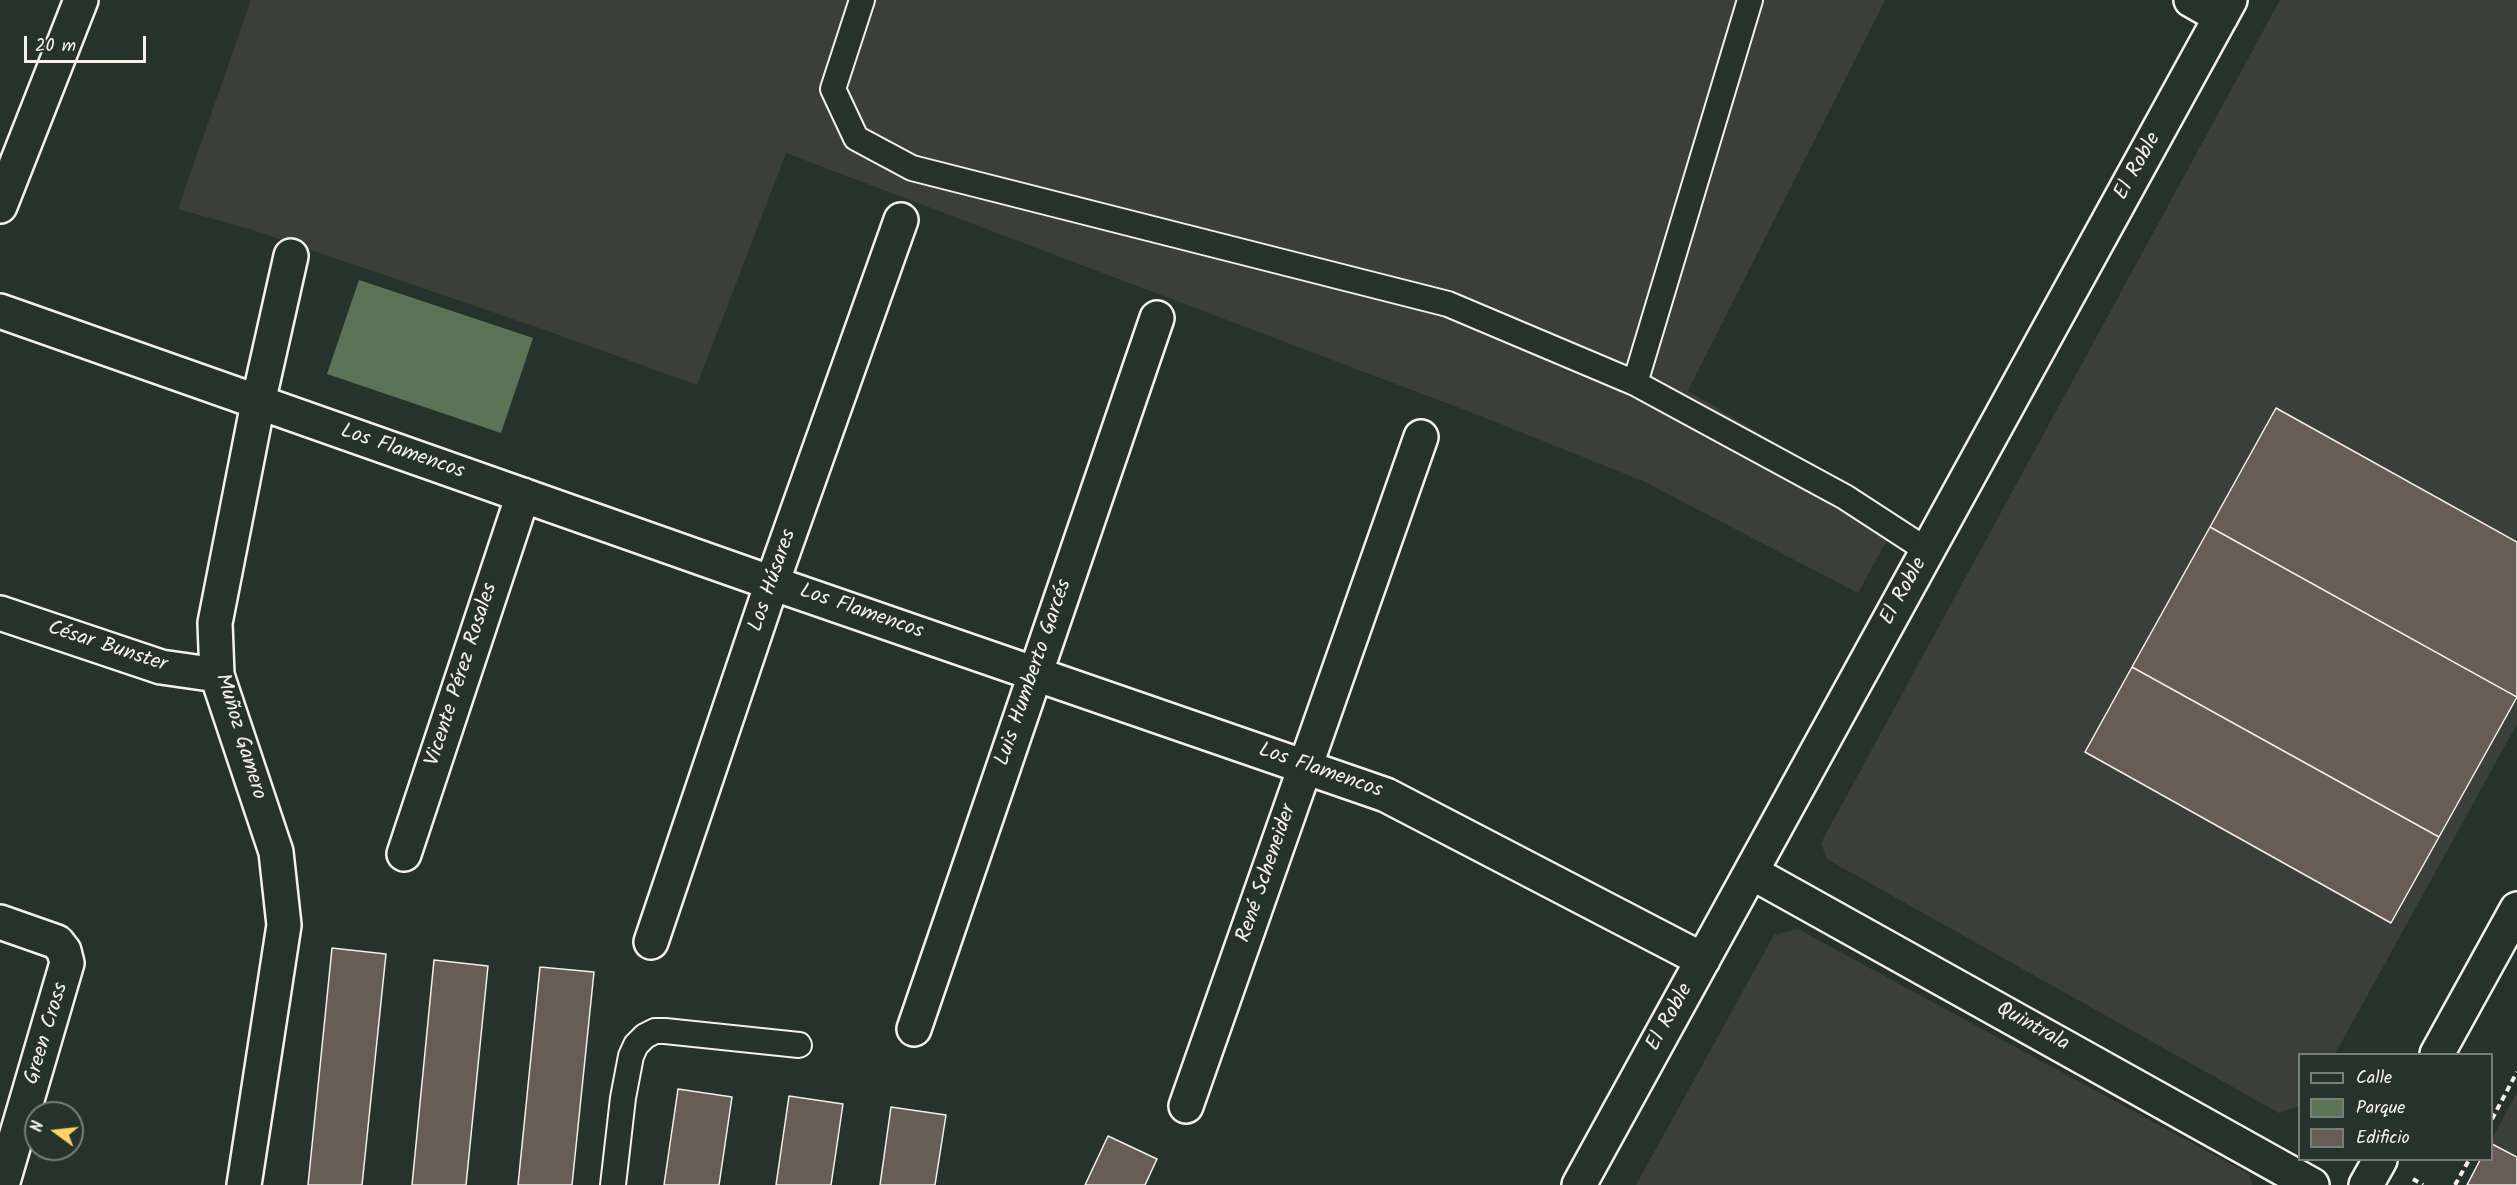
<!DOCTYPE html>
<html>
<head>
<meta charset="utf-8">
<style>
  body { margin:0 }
  #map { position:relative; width:2517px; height:1185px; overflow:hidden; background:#26332d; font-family:Kalam,sans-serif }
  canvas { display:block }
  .legend { position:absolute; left:2298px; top:1053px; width:195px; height:108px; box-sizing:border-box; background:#26332d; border:2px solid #787f78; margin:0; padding:8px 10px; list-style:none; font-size:18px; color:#f4f1e8 }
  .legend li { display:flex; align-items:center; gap:12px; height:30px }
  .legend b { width:30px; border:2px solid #787f78 }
  .north { position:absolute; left:24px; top:1101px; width:60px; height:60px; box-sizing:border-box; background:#26332d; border:2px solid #787f78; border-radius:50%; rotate:285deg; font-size:16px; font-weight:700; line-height:24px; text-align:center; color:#f4f1e8 }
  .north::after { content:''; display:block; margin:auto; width:21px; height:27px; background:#ffd166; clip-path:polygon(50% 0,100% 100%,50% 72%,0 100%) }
  .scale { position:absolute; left:24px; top:36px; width:122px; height:27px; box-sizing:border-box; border:3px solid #f4f1e8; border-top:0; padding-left:8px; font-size:18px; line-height:21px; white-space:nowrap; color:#f4f1e8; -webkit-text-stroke:4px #26332d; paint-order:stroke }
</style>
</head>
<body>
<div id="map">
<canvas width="2517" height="1185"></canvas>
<ul class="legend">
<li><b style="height:8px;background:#26332d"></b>Calle</li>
<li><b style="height:16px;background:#5d7357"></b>Parque</li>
<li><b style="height:16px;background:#685d54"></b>Edificio</li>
</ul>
<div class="north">N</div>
<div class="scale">20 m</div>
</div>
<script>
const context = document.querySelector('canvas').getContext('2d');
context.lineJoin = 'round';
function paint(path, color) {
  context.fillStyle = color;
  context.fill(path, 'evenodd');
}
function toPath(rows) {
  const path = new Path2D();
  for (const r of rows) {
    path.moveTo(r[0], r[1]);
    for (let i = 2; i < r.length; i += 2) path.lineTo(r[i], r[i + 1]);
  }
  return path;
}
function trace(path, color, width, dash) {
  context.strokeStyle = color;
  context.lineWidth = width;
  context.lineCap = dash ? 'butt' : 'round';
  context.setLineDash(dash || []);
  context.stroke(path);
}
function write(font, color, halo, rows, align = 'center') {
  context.font = font + ' Kalam,sans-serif';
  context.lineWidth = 4.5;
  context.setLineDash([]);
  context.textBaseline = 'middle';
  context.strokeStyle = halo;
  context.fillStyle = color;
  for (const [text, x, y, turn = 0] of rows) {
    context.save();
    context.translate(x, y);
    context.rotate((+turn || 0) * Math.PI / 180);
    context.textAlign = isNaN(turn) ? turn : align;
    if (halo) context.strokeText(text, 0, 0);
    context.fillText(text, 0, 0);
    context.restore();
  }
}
paint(toPath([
  [251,0,1885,0,1688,391,1900,516,1858,593,1643,481,1478,415,786,153,697,385,548,331,253,230,178,209],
  [2280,0,2517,0,2517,724,2335,1054,2300,1054,2299,1106,2279,1113,1827,859,1821,843],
  [1798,929,2249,1174,2252,1185,1636,1185,1774,935],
  [2517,1092,2517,1185,2467,1185,2480,1160,2492,1160,2492,1139]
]), '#3a4039');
paint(toPath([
  [359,280,533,338,501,433,327,374]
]), '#5d7357');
const building = toPath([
  [2276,408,2517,542,2517,697,2210,527,2276,408],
  [2210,527,2517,697,2439,837,2132,667,2210,527],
  [2132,667,2439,837,2391,923,2085,752,2132,667],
  [332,948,386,954,362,1185,308,1185,332,948],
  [434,960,488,966,466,1185,412,1185,434,960],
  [540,967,594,972,572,1185,518,1185,540,967],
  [678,1089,732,1097,719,1185,664,1185,678,1089],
  [789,1096,843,1104,831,1185,776,1185,789,1096],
  [891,1107,946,1115,935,1185,880,1185,891,1107],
  [1108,1136,1157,1159,1145,1185,1085,1185,1108,1136],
  [2492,1144,2517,1157,2517,1185,2467,1185,2480,1160,2492,1160,2492,1144]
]);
paint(building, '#685d54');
trace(building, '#f4f1e8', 1.5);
const service = toPath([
  [862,0,833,89,856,138,912,168,1448,304,1635,383,1845,497,1928,551],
  [1635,383,1750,0],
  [613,1185,623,1098,631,1056,636,1045,645,1036,655,1031,665,1031,799,1045]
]);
const minor = toPath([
  [2191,0,2221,17],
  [0,206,81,0],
  [0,311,772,583,1386,795,1703,960],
  [0,613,161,667,217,675],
  [404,854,523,495],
  [1751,872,2312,1185],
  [0,922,57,942,64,951,67,963,2,1185],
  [651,942,772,583,901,220],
  [914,1029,1157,318],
  [1186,1106,1421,437],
  [244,1185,284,925,276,852,217,675,215,623,258,403,291,256],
  [1579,1185,2230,0]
]);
const secondary = toPath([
  [2437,1054,2517,909],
  [2366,1185,2380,1160]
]);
trace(service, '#f4f1e8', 28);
trace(minor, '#f4f1e8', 38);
trace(secondary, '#f4f1e8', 38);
trace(toPath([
  [2492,1119,2517,1072],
  [2413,1179,2423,1185],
  [2455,1185,2469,1160]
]), '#f4f1e8', 4, [6, 4.5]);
trace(service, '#26332d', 24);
trace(minor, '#26332d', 33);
trace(secondary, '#26332d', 33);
write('21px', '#f4f1e8', '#26332d', [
  ["El Roble",2139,167,-61],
  ["Los Flamencos",402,453,19],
  ["Los Húsares",774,581,-71],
  ["El Roble",1905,592,-61],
  ["Los Flamencos",861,613,19],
  ["César Bunster",107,648,18],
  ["Luis Humberto Garcés",1035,673,-71],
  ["Vicente Pérez Rosales",463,675,-72],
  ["Muñoz Gamero",239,737,73],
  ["Los Flamencos",1320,772,19],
  ["René Scheneider",1268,874,-71],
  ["El Roble",1671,1018,-61],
  ["Quintrala",2032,1028,29],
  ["Green Cross",48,1034,-73]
]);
</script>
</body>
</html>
